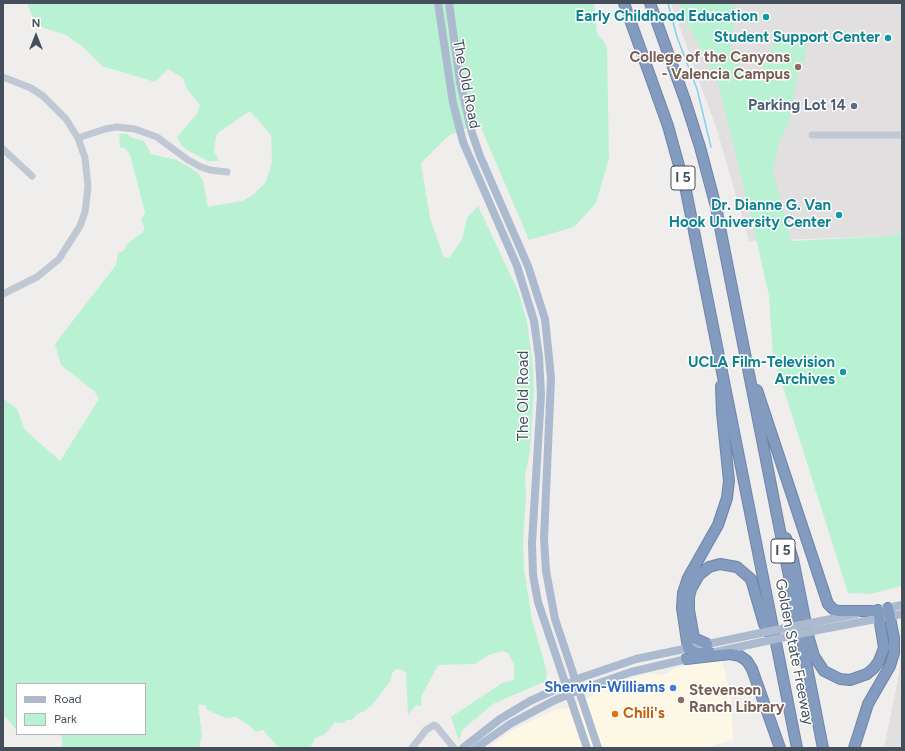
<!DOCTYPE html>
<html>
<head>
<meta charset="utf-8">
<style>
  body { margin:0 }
  #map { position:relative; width:905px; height:751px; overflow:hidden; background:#f0eded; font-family:Figtree,sans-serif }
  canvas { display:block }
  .frame { position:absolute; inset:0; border:4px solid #454f5c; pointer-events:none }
  .legend { position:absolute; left:16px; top:683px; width:130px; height:52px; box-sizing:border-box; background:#fff; border:1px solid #b5b9be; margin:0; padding:5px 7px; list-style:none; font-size:12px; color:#454f5c }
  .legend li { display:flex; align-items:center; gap:8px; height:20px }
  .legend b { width:20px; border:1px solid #b5b9be }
  .north { position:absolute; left:16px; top:16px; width:40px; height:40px; -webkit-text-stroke:3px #fff; paint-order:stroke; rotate:0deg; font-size:11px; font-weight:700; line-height:16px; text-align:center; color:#454f5c }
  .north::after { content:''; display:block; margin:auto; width:14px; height:18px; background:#454f5c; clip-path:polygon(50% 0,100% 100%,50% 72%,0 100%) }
</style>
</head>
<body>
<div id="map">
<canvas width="905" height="751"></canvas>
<div class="frame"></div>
<ul class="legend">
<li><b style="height:5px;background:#abbace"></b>Road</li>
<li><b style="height:11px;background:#b9f1d3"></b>Park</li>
</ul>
<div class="north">N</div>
</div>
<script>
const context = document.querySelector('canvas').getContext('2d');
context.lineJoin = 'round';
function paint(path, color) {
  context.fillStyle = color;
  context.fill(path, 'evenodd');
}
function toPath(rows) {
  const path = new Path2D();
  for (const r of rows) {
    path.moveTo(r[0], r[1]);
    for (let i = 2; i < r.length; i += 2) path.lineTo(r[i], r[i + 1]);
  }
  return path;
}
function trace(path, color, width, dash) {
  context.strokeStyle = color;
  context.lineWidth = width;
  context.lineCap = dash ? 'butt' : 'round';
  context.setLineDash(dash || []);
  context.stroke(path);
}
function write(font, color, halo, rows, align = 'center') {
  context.font = font + ' Figtree,sans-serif';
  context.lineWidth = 3;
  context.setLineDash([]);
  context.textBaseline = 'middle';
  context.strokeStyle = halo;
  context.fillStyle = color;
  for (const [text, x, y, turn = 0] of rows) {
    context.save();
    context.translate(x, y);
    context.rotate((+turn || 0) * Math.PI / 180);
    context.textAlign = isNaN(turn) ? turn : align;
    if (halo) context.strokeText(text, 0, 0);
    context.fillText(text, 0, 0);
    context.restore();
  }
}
paint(toPath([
  [722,660,731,698,733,740,705,748,489,748,512,730,557,709,565,709,592,696,601,687,651,673,658,675,669,673,674,668]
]), '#fdf8e5');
paint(toPath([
  [671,3,902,3,902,232,891,236,749,241,717,130],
  [902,627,902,748,884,748,900,669]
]), '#e1dfdf');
paint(toPath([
  [27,3,594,3,597,34,604,42,607,49,609,158,596,203,574,227,529,240,479,123,448,136,421,163,430,218,444,258,450,257,462,240,467,218,478,206,518,291,527,322,532,358,534,389,530,451,525,476,526,494,523,543,524,569,532,620,547,672,546,681,493,704,462,730,459,741,451,717,502,683,514,680,514,664,508,653,502,651,489,655,475,664,438,665,421,697,422,706,417,705,408,714,406,672,399,669,395,670,392,673,391,680,372,705,365,711,357,714,354,718,351,720,346,720,343,723,335,722,325,734,315,738,310,748,279,748,263,730,255,732,250,726,236,717,226,718,207,710,205,705,198,705,202,735,199,748,62,748,62,738,58,734,145,734,145,684,17,684,17,731,6,717,3,718,3,398,17,409,25,430,60,461,99,399,94,391,61,365,55,344,116,265,118,253,123,251,128,243,142,233,144,230,144,226,141,219,145,213,140,193,130,155,126,149,120,147,119,134,127,134,132,138,144,141,151,154,177,160,198,173,203,181,208,207,242,201,253,195,266,182,272,162,271,135,250,111,219,132,216,136,214,151,219,161,208,161,187,150,181,145,177,137,197,114,200,105,187,89,183,78,168,69,155,82,102,66,82,46,66,35,44,28,34,21],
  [679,3,733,3,735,18,731,44,733,52,743,70,761,70,777,38,783,34,796,33,804,40,806,47,806,55,798,73,790,120,779,143,773,172,791,241,891,236,902,232,902,586,870,594,848,593,773,355,769,296,755,233,718,83,686,21]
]), '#b9f1d3');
trace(toPath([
  [668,3,677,37,697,89,711,147]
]), '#84d0f0', 1.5);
const highway = toPath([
  [624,3,668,126,686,191,797,748],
  [650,3,685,100,700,147,716,207,823,748],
  [757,390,828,604,833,609,838,611,872,611],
  [786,538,793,559,809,639,814,656,824,671,840,679,850,680,867,674,874,668,879,661,884,648,878,610],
  [707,644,694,638,689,610,689,597,691,589,699,575,709,567,720,564,737,567,751,579,764,624,772,637],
  [710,653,697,653,688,648,682,608,683,593,688,578,718,525,727,498,729,481,722,413,721,386],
  [686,659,730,654,740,656,747,661,752,669,780,748],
  [854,748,868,704,890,666,894,653,894,638,888,608]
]);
trace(highway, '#6e85ab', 12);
trace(toPath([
  [3,77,31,88,43,96,66,119,78,138,85,158,88,187,85,212,80,226,59,259,37,277,3,294],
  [812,135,902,135],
  [78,138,105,129,117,127,135,129,157,137,188,160,201,167,210,170,227,172],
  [3,149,32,176],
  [412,748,426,730,434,725,437,727,454,748]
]), '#c0c8d4', 7);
trace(toPath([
  [438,3,453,103,463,142,517,266,534,321,539,357,541,395,532,543,533,575,538,602,587,748],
  [449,3,460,82,472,133,480,156,528,266,545,319,551,378,544,539,546,571,555,619,598,748],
  [883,609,902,605],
  [816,622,856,614],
  [818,630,902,614],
  [716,652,757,643],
  [463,748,500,719,530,701,583,677,636,659,756,634],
  [476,748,510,724,553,701,579,690,631,672,691,658]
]), '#abbace', 8);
trace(highway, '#829bbf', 10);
trace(toPath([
  [756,634,816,622],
  [757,643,818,630]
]), '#abbace', 8);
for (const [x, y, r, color] of [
  [766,17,4,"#0f9aa8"],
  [888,38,4,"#0f9aa8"],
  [798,67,4,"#8d6e63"],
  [854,106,4,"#5c6f8a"],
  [839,215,4,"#0f9aa8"],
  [843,372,4,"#0f9aa8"],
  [673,688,4,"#3f7fe0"],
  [681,700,4,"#8d6e63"],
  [615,714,4,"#e8710a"]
]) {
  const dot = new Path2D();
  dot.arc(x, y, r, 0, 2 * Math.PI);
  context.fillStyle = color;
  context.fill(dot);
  trace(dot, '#fff', 1.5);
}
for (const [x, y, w] of [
  [683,178,24],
  [783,551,24]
]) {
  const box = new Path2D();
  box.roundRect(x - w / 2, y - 12, w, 24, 3);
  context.fillStyle = '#fff';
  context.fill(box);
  trace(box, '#454f5c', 1);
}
write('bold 14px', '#454f5c', null, [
  ["I 5",683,178],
  ["I 5",783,551]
]);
write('bold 15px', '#0d838f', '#fff', [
  ["Early Childhood Education",758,17],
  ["Student Support Center",880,38],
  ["Dr. Dianne G. Van",831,206],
  ["Hook University Center",831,223],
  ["UCLA Film-Television",835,363],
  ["Archives",835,380]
], 'right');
write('bold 15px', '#785e54', '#fff', [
  ["College of the Canyons",790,58],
  ["- Valencia Campus",790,75],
  ["Stevenson",689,691,"left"],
  ["Ranch Library",689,708,"left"]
], 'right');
write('15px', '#454f5c', '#fff', [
  ["The Old Road",466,84,79],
  ["The Old Road",524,396,-90],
  ["Golden State Freeway",794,652,79]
]);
write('bold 15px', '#4e5e75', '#fff', [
  ["Parking Lot 14",846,106]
], 'right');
write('bold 15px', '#366cbe', '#fff', [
  ["Sherwin-Williams",665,688]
], 'right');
write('bold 15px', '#c56008', '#fff', [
  ["Chili's",623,714]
], 'left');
</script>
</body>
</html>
